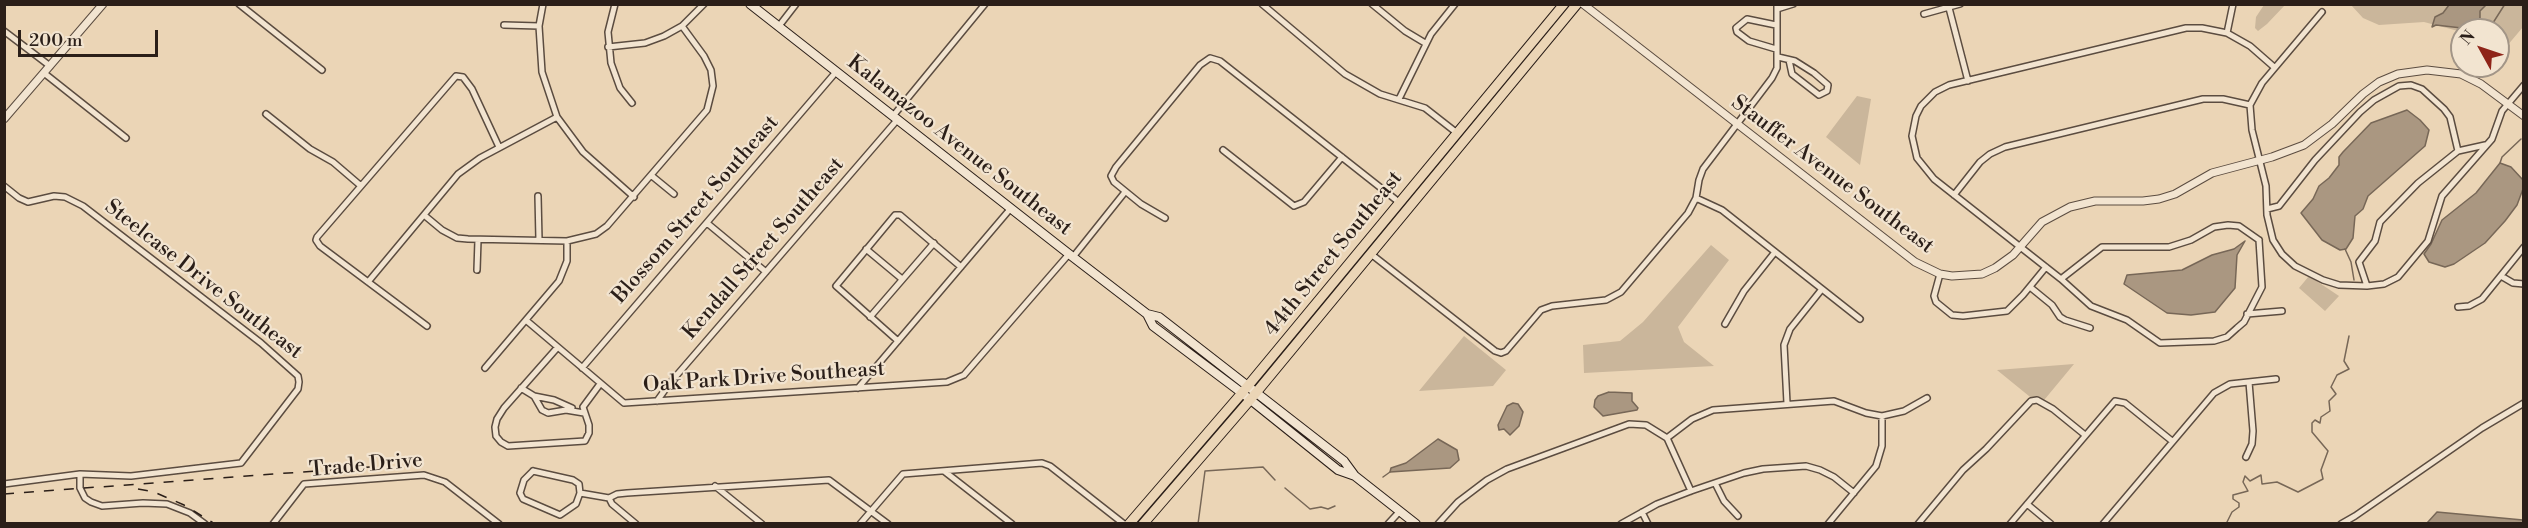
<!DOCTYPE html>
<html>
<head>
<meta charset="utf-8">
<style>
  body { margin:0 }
  #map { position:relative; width:2528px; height:528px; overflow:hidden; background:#ebd5b6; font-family:"Libre Bodoni",serif }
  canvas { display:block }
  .frame { position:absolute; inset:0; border:6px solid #2b1f19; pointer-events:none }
  .north { position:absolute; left:2450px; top:18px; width:60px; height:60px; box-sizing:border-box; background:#f2e4d0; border:2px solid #a29587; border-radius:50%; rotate:310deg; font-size:16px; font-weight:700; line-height:24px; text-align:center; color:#2b1f19 }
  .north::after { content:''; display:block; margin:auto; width:21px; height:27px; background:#8f2418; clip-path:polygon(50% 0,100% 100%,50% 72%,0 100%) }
  .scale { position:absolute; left:18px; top:30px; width:140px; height:27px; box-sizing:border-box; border:3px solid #2b1f19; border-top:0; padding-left:8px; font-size:18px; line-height:21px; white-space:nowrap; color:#2b1f19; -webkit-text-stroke:4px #f2e4d0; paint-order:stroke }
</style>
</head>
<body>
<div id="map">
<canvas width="2528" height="528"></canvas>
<div class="frame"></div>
<div class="north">N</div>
<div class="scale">200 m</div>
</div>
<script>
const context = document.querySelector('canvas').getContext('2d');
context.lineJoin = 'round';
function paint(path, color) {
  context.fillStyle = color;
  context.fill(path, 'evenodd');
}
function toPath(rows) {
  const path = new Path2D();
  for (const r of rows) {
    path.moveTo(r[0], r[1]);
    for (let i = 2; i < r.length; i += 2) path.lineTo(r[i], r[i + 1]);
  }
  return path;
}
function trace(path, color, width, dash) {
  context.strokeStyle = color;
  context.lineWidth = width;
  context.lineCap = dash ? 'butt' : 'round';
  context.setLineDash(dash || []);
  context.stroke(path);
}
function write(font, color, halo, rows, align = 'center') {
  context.font = font + ' "Libre Bodoni",serif';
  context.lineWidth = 4.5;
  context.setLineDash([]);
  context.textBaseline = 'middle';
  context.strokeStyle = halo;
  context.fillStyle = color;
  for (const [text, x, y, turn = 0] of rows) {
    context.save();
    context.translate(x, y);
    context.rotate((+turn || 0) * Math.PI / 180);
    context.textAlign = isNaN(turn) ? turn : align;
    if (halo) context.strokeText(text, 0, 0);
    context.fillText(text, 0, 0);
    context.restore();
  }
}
paint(toPath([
  [2264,5,2285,5,2267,24,2258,31,2255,28,2256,17],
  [2351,5,2523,5,2523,27,2501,53,2498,51,2498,30,2462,30,2462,32,2424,22,2379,25,2363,18],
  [1857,96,1871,99,1860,165,1826,137],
  [1711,245,1729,260,1678,327,1684,342,1714,366,1584,373,1583,345,1620,341,1643,322],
  [2309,276,2339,296,2325,311,2299,288],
  [1464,336,1506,370,1493,386,1419,391],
  [2074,364,2040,405,1997,370]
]), '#cab69b');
const water = toPath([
  [2449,5,2449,4,2486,5,2480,11,2480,18,2470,29,2436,25,2432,27,2435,17,2443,13,2449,5],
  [2407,110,2420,120,2429,130,2425,146,2368,196,2363,209,2355,216,2353,238,2346,249,2340,250,2322,240,2301,213,2313,199,2319,186,2329,178,2339,165,2339,157,2343,152,2371,123,2407,110],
  [2500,163,2511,167,2523,180,2523,189,2517,205,2505,221,2485,243,2454,264,2445,267,2429,262,2424,254,2431,244,2442,220,2476,193,2500,163],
  [2245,241,2237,255,2235,288,2215,312,2191,315,2167,313,2124,284,2127,275,2182,270,2212,255,2234,249,2245,241],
  [1609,392,1632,393,1632,401,1638,408,1637,410,1603,416,1594,407,1595,400,1598,396,1609,392],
  [1513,403,1518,404,1523,412,1519,426,1510,435,1504,429,1499,430,1498,425,1507,406,1513,403],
  [1438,439,1457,450,1459,460,1450,468,1390,472,1391,468,1406,463,1438,439],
  [2437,512,2523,520,2523,523,2427,523,2437,512]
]);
paint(water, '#aa9781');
trace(water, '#776757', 1.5);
trace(toPath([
  [2474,23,2479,30],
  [2483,30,2491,26,2505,4],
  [2500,163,2502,157,2521,139],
  [2345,249,2351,262,2354,280],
  [1383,477,1390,472],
  [1285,488,1310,509,1321,507,1328,509,1335,506],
  [1198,524,1205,471,1263,467,1275,480],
  [2226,524,2232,512,2239,507,2239,503,2233,499,2233,495,2248,491,2243,482,2245,476,2250,481,2261,475,2262,484,2277,482,2298,492,2323,479,2321,470,2328,451,2312,432,2312,423,2315,420,2320,423,2321,417,2330,411,2329,401,2336,394,2331,387,2337,375,2349,369,2344,361,2349,336]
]), '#776757', 1.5);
const minor = toPath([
  [239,4,322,70],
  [543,4,539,26,542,72,557,117,583,152,634,197],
  [615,4,608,32,611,63,620,88,632,103],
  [1262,4,1345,74,1380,94,1425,108,1457,133],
  [1372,4,1405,31,1425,43],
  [1777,4,1777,9,1793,4],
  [1948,4,1968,81],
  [2322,12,2262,83,2250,105,2252,130,2266,186,2267,215,2273,240,2282,254,2295,266,2323,280,2339,285,2367,286,2384,284,2398,277,2428,241,2442,196,2492,139,2502,111,2524,85],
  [1924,14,1960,4],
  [504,25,539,26],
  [1776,25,1747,19,1736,28,1737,32,1749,41,1776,49],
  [779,26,796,4],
  [4,31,50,66],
  [2227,33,2233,4],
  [608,47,645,43,664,36,682,26,704,4],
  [1778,57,1795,61,1814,73,1828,85,1827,91,1819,95,1792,74,1789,60],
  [44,73,126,138],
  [1399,99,1431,34,1455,4],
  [266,114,310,149,333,162,361,186],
  [893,116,985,4],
  [1223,150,1294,206,1304,202,1342,157],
  [652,176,674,194],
  [4,186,19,198,28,202,54,196,65,197,83,206,261,343,298,376,299,382,298,389,241,463,131,476,80,474,4,484],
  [1954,195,1980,162,1990,154,2005,147,2203,99,2223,99,2250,105],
  [538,196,539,240],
  [1696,198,1722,210,1860,319],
  [2267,209,2279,206,2315,160,2360,112,2374,100,2399,86,2411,85,2422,89,2444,109,2450,117,2458,151],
  [424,215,442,230,457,238,468,239,567,241,596,234,607,226,707,110,713,86,711,70,704,56,682,26],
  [1165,218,1141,204,1114,182,1111,176,1116,167,1200,65,1210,58,1220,61,1400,203],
  [707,223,766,272],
  [2259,240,2262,287,2244,322,2237,328,2227,337,2214,341,2160,343,2127,320,2091,306,2061,279,1934,179,1917,158,1912,136,1916,116,1921,106,1935,92,1949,85,2186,28,2202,28,2227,33,2250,46,2274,67],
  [866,249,902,279],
  [1371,254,1495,351,1501,353,1506,351,1541,310,1552,306,1606,300,1621,292,1688,213,1696,198,1699,180,1703,169,1772,78,1777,68,1777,9],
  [1073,257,1125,192],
  [477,270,478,240],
  [1940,274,1934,296,1936,302,1952,315,1963,316,2007,311,2023,295,2046,267],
  [2501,276,2513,283,2524,284],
  [2061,279,2102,247,2169,247,2191,240,2214,227,2228,225,2239,226,2259,240],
  [368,282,458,174,480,158,557,117],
  [2367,286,2359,262,2375,241,2380,222,2418,183,2458,151,2485,145],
  [2030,287,2052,305,2060,317,2065,320,2090,328],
  [2458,307,2469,306,2482,299,2524,247],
  [2247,314,2282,311],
  [870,317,934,243],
  [527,321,624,403,947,382,964,375,1069,254],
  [1725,324,1744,291,1775,252],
  [427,326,320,246,316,240,317,237,456,76,463,77,472,89,499,147],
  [898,341,836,286,895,215,900,215,961,267],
  [557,348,504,408,497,419,495,427,496,436,501,442,508,446,585,441,589,433,589,425,583,407,600,384],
  [485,368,559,281,567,261,567,241],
  [582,368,836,72],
  [521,388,534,396,542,410,548,413,566,410,584,413],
  [858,388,1011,208],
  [534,396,554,400,572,408],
  [657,401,670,383,898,119],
  [1787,403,1784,345,1790,329,1822,289],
  [1667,438,1692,419,1713,410,1834,401,1866,413,1882,416,1904,411,1927,398],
  [2246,457,2252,444,2253,431,2249,382],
  [533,471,573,480,579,484,580,493,576,504,560,515,523,499,520,493,524,480,533,471],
  [944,471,1012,524],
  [80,474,80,488,85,498,91,502,102,506,143,503,167,504,190,513,205,524],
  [1715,483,1724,501,1738,516],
  [715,486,762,524],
  [580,493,609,498],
  [609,498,617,494,627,493,829,480,888,524],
  [609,498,612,504,636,524],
  [2027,504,2051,524],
  [1642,512,1648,524],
  [273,524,304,484,424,475,445,482,499,524],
  [860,524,903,474,1042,463,1050,466,1124,524],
  [1388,524,1400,511],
  [1438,524,1458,502,1487,480,1507,469,1629,424,1646,425,1667,438,1691,491],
  [1621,524,1657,504,1691,491,1744,473,1763,469,1806,466,1820,470,1834,477,1854,493],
  [1828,524,1876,466,1882,446,1882,416],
  [1918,524,1963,470,1986,449,2031,401,2037,400,2053,409,2085,435],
  [2010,524,2115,401,2125,403,2172,441],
  [2103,524,2214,393,2230,384,2276,379],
  [2341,524,2355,516,2482,428,2524,403]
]);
const tertiary = toPath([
  [1583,4,1915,262,1940,274,1952,276,1982,274,1995,268,2013,255,2042,222,2070,207,2095,201,2143,201,2159,199,2175,194,2212,173,2272,157,2304,145,2332,124,2363,94,2379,82,2398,74,2427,70,2461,74,2481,84,2524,116],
  [4,119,103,4]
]);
const secondary = toPath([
  [750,4,1069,254,1147,314,1159,317,1344,461,1355,476,1416,524],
  [1147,314,1153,326,1242,393,1338,470,1355,476]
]);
const primary = toPath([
  [1129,524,1242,393,1564,4],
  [1143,524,1250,400,1577,4]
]);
trace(minor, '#5b4c40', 8);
trace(tertiary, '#5b4c40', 9);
trace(secondary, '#2b1f19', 10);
trace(primary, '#2b1f19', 11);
trace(minor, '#f2e4d0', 5);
trace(tertiary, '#f2e4d0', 7);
trace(secondary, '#f2e4d0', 8);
trace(primary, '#ebd5b6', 9);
trace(toPath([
  [138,489,154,492,184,505,215,524],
  [4,494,383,466]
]), '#2b1f19', 1.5, [10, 10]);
write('21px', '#2b1f19', '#f2e4d0', [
  ["Kalamazoo Avenue Southeast",959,146,38],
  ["Stauffer Avenue Southeast",1832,175,37],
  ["Blossom Street Southeast",696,210,-49],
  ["Kendall Street Southeast",764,249,-49],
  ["44th Street Southeast",1334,254,-51],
  ["Steelcase Drive Southeast",203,280,38],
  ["Oak Park Drive Southeast",764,378,-4],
  ["Trade Drive",366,466,-5]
]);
</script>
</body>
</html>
